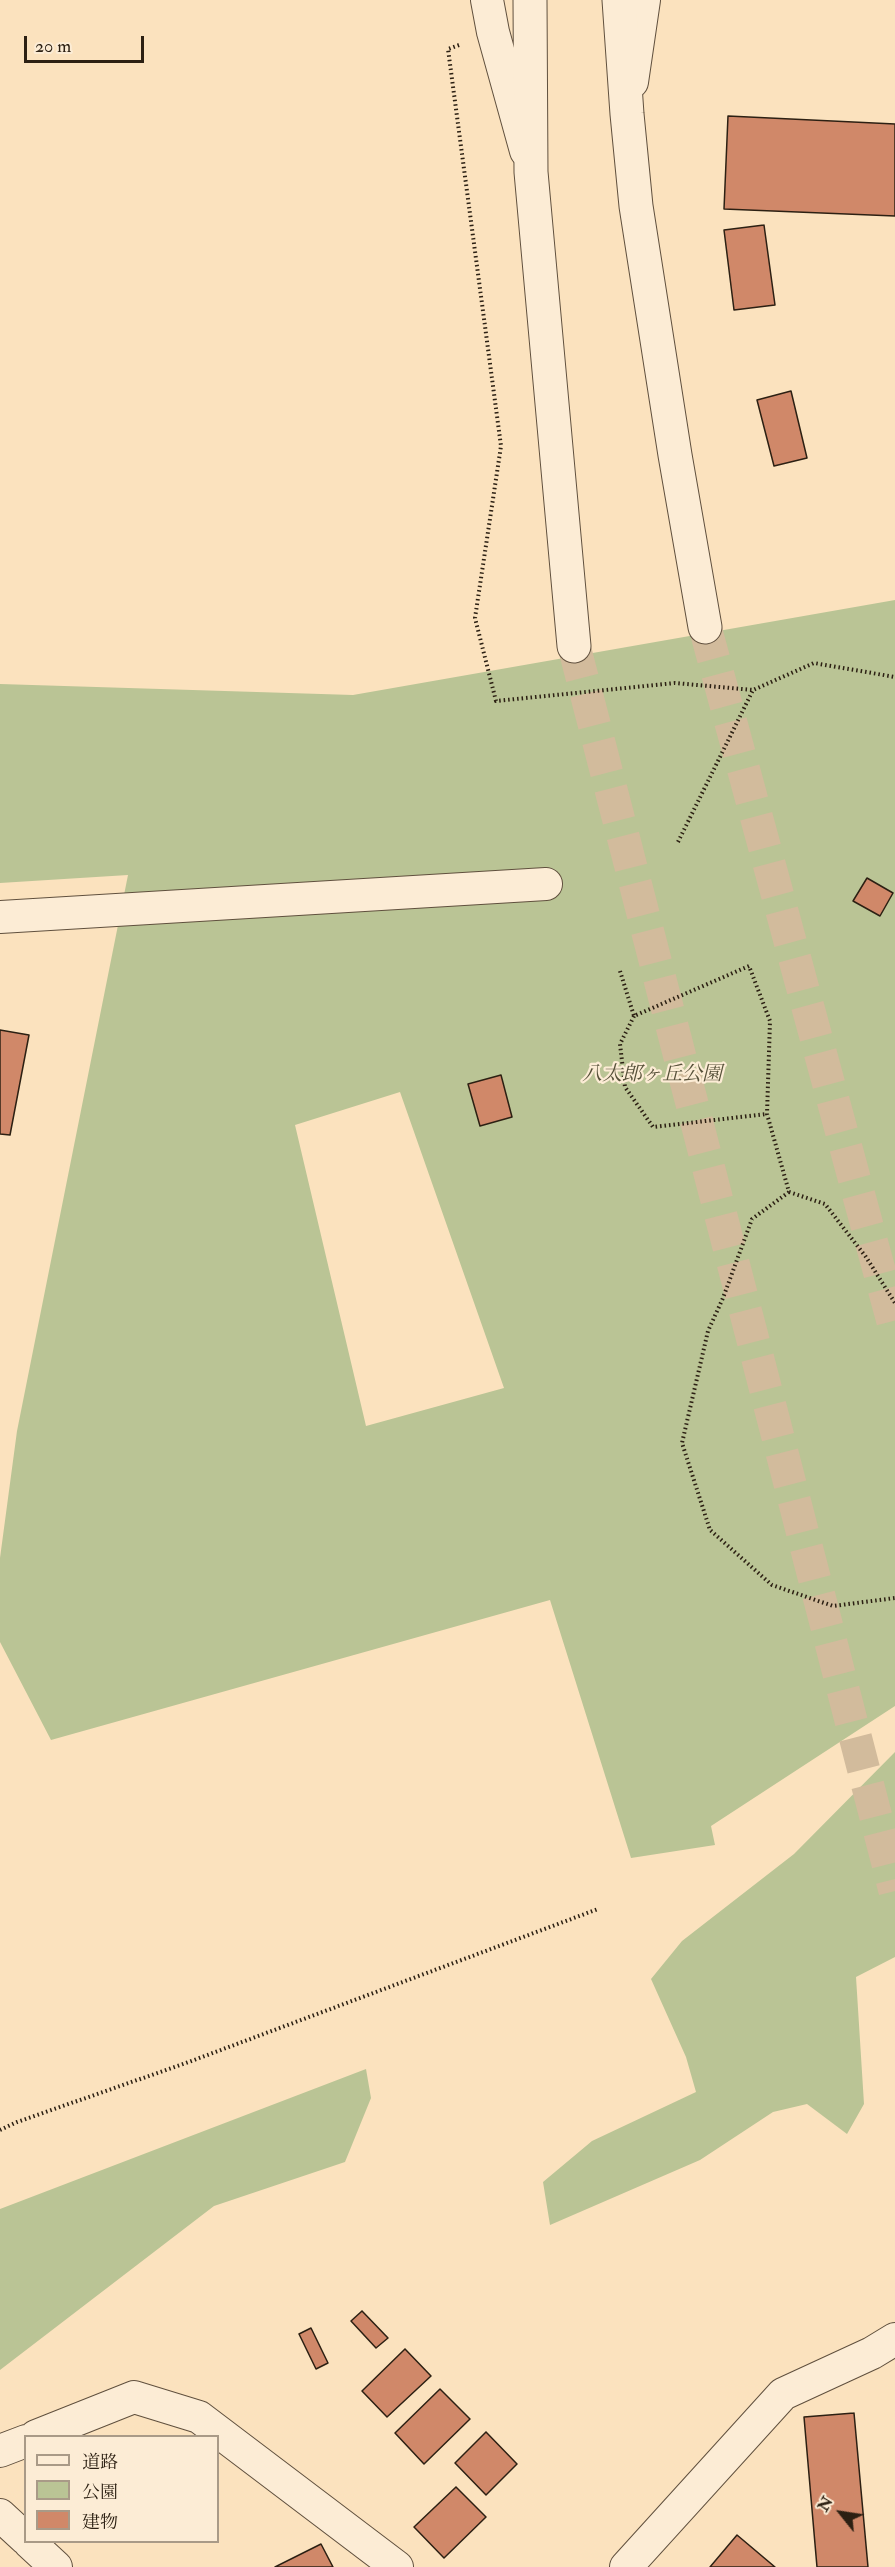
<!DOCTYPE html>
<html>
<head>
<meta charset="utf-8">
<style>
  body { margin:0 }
  #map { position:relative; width:895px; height:2567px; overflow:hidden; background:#fbe2be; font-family:"IM FELL Double Pica","Noto Serif JP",serif }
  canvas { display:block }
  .legend { position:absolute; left:24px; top:2435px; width:195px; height:108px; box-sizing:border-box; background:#fcecd5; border:2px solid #a99a87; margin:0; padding:8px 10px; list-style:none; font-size:18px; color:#2c2013 }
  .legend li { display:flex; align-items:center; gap:12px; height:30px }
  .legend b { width:30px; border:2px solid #a99a87 }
  .north { position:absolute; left:811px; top:2483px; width:60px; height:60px; -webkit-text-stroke:4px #fcecd5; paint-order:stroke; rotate:300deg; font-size:16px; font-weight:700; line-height:24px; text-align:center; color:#2c2013 }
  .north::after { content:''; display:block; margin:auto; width:21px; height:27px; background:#2c2013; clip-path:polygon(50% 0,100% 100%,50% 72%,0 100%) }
  .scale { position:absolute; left:24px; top:36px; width:120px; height:27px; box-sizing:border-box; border:3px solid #2c2013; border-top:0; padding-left:8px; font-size:18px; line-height:21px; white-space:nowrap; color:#2c2013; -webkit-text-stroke:4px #fcecd5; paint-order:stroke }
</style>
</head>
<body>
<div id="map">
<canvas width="895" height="2567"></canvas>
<ul class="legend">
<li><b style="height:8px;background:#fcecd5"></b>道路</li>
<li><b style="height:16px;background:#bac495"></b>公園</li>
<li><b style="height:16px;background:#d08869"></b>建物</li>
</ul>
<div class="north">N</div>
<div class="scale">20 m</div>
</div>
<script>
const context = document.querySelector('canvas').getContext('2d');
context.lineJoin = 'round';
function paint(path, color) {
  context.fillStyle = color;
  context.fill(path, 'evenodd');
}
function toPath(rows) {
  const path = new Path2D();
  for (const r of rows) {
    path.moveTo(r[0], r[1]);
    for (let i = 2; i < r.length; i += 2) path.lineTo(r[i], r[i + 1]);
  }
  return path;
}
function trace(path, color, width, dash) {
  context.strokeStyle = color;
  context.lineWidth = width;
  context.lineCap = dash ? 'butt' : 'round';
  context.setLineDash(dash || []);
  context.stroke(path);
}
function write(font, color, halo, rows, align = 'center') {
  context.font = font + ' "IM FELL Double Pica","Noto Serif JP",serif';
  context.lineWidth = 4.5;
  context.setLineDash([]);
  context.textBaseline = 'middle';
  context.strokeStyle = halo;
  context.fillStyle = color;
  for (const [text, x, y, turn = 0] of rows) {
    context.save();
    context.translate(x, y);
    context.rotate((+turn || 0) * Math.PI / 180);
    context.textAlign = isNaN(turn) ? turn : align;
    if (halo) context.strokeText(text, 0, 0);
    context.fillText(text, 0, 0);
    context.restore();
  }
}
paint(toPath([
  [895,600,895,1706,711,1826,715,1845,631,1858,550,1600,51,1740,0,1642,0,1558,17,1431,128,875,0,883,0,684,353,695],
  [400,1092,504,1388,366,1426,295,1125],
  [895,1752,895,1957,856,1977,864,2104,847,2134,807,2104,773,2112,700,2160,550,2225,543,2182,592,2141,696,2092,686,2057,651,1979,682,1941,794,1854],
  [366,2069,371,2098,345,2162,214,2206,0,2370,0,2209]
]), '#bac495');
const building = toPath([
  [728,116,895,124,895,216,724,209,728,116],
  [764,225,775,305,734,310,724,230,764,225],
  [791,391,807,458,774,466,757,400,791,391],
  [867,878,893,893,880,916,853,901,867,878],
  [0,1030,29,1035,10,1135,0,1134,0,1030],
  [501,1075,512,1117,480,1126,468,1084,501,1075],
  [362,2311,388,2338,376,2348,351,2321,362,2311],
  [311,2328,328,2363,316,2369,299,2334,311,2328],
  [405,2349,431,2376,387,2417,362,2391,405,2349],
  [440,2389,470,2419,424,2464,395,2433,440,2389],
  [854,2413,868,2567,817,2567,804,2417,854,2413],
  [486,2432,517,2464,486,2495,455,2463,486,2432],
  [456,2487,486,2517,444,2558,414,2527,456,2487],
  [737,2535,775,2567,710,2567,737,2535],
  [321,2544,333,2567,275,2567,321,2544]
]);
paint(building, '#d08869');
trace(building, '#2c2013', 1.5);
trace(toPath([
  [705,627,895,1329],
  [574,646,895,1891]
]), '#d2bb9c', 33, [33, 16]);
const minor = toPath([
  [487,0,493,32,526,151],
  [632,82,644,0],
  [0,917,546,884],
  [36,2436,134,2397,199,2417,397,2567],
  [0,2451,26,2441],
  [0,2515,26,2539],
  [29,2542,56,2567],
  [626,2567,783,2394,872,2353,895,2339]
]);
const tertiary = toPath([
  [530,0,531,172,574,646],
  [619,0,627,114,636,206,675,455,705,627]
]);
trace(minor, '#60503e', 34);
trace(tertiary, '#60503e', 35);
trace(toPath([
  [459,45,448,49,501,446,475,618,496,701,675,683,753,690],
  [678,842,753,690,814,663,895,677],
  [620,971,634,1016,749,966,770,1021,767,1114,789,1192],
  [634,1016,620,1044,625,1087,653,1127,767,1114],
  [789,1192,752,1219,723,1298,708,1331,682,1443,710,1530,772,1585,833,1606,895,1598],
  [789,1192,825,1204,866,1257,895,1303],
  [0,2130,17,2122,186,2063,598,1909]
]), '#2c2013', 4, [1.5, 3]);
trace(minor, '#fcecd5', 32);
trace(tertiary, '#fcecd5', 33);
write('italic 20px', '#57513a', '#fcecd5', [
  ["八太郎ヶ丘公園",652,1076]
]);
</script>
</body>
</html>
